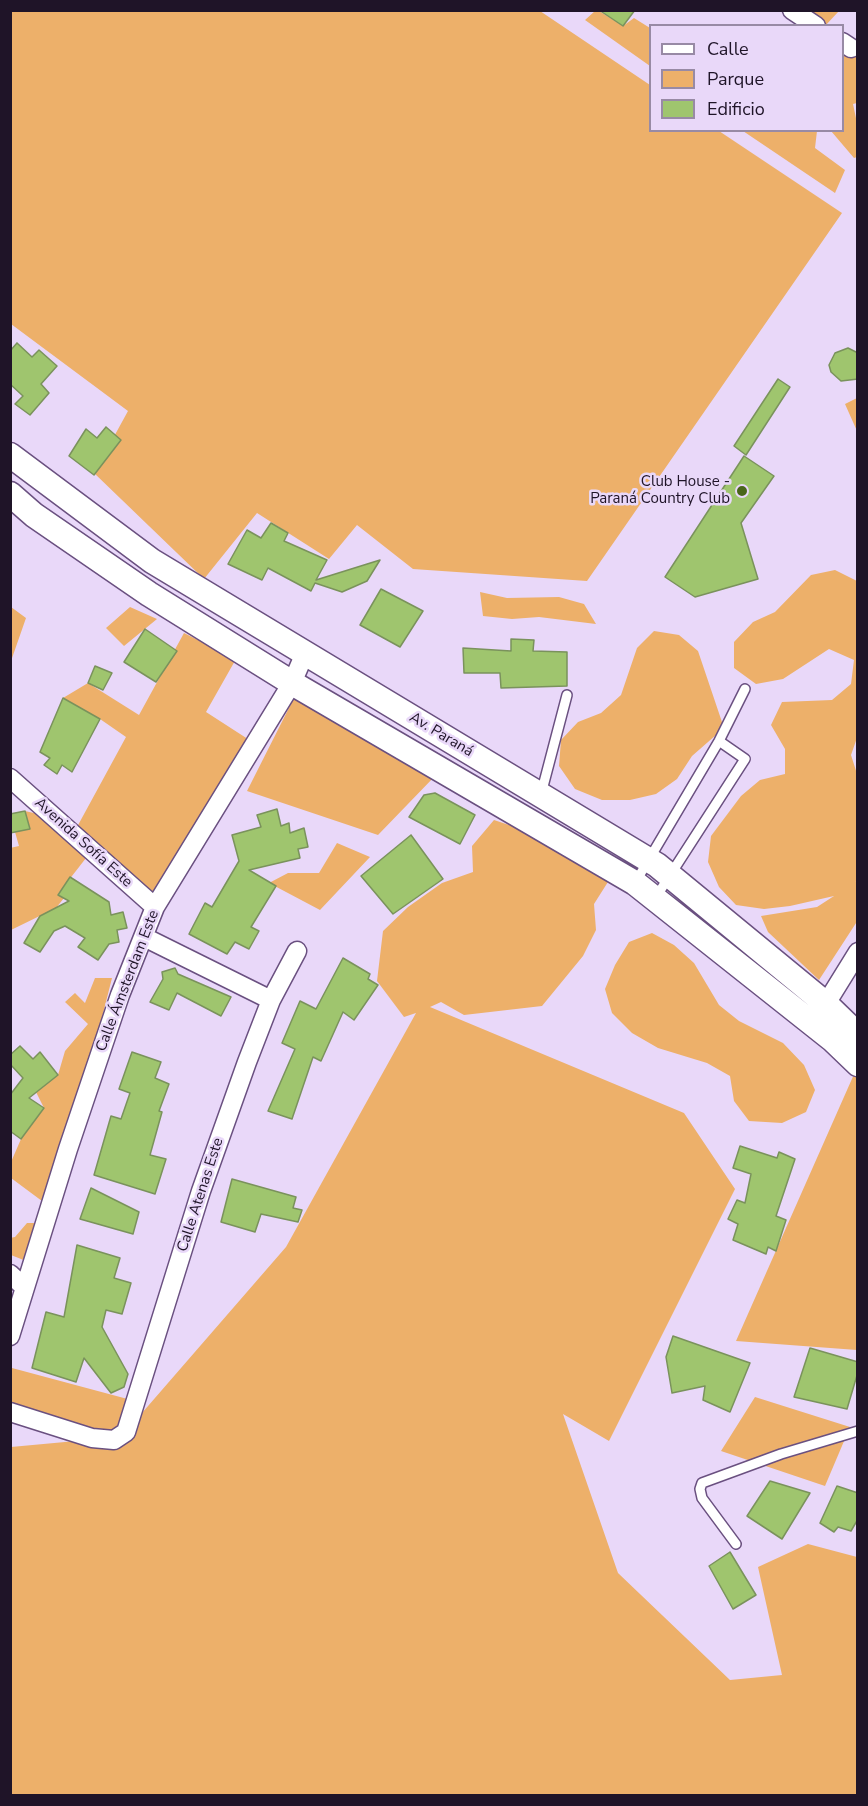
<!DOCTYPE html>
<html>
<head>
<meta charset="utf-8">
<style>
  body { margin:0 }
  #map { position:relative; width:868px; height:1806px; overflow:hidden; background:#e9d8f9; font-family:"Nunito Sans",sans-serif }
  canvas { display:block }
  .frame { position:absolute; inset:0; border:12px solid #1f1428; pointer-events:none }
  .legend { position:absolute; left:649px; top:24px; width:195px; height:108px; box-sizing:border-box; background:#e9d8f9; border:2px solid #988aa5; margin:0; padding:8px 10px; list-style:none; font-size:18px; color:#1f1428 }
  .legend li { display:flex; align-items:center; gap:12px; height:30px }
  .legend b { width:30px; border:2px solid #988aa5 }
</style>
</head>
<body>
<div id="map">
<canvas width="868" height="1806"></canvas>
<div class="frame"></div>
<ul class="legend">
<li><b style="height:8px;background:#fff"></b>Calle</li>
<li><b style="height:16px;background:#edb06a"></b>Parque</li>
<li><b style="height:16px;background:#9fc56e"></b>Edificio</li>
</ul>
</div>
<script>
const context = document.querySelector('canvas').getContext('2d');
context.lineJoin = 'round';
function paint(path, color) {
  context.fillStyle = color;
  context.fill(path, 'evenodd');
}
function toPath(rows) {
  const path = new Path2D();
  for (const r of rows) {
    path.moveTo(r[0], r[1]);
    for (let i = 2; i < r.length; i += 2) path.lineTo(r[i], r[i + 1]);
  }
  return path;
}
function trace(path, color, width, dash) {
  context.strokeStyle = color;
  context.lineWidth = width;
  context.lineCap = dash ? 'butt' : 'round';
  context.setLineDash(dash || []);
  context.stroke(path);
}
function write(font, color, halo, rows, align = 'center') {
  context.font = font + ' "Nunito Sans",sans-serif';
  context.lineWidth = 5;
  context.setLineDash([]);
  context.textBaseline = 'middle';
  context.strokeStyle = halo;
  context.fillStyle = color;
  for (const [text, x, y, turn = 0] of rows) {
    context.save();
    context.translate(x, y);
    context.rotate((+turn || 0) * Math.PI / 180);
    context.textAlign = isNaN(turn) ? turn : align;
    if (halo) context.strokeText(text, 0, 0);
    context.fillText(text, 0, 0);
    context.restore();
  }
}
paint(toPath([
  [11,11,540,11,650,85,650,130,719,131,842,213,587,581,413,569,357,525,329,559,257,513,204,579,94,473,128,411,11,324],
  [595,11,599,11,623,26,634,18,650,28,650,66,585,20],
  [797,11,839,11,825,26],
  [843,42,857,54,857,103,853,104,857,123,857,157,854,158,831,131,842,130],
  [743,131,817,131,815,148,845,170,835,193],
  [857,398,857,431,845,404],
  [835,570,857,581,858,735,851,755,858,777,858,880,855,882,857,881,858,920,819,980,768,932,761,916,817,907,834,896,790,906,764,909,736,905,719,887,708,862,711,836,741,796,760,780,785,774,785,749,771,725,782,702,832,700,851,684,854,660,829,649,783,679,756,684,734,668,734,642,753,622,775,612,811,575],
  [480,592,507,598,559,597,584,604,596,624,539,617,512,619,483,616],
  [11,607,26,618,11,661],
  [130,607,157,619,124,646,106,628],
  [654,631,679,635,698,651,724,728,692,756,677,779,656,794,630,800,602,800,575,789,559,766,561,740,578,722,601,713,621,695,637,648],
  [184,633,236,659,206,712,254,743,149,901,77,827,126,737,100,719,63,698,88,683,139,715],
  [296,694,436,775,378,835,247,791],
  [25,811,38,814,86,858,58,894,64,898,56,908,11,930,10,848,19,846,15,832,30,829],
  [494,820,557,841,613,874,594,904,596,930,583,956,542,1006,464,1015,441,1002,430,1007,684,1113,735,1189,609,1441,563,1414,618,1573,730,1680,782,1675,758,1567,808,1544,857,1557,857,1795,11,1796,11,1447,119,1437,11,1407,12,1368,135,1401,122,1436,286,1247,416,1013,404,1017,377,981,383,931,408,907,442,883,473,872,472,846],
  [337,843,370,857,320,910,269,883,288,873,319,873],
  [652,933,674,945,694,963,719,1005,739,1021,783,1043,804,1065,815,1090,806,1112,782,1123,749,1121,734,1101,730,1076,707,1063,658,1048,632,1033,612,1013,605,989,615,965,629,942],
  [95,978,112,978,90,1065,46,1204,11,1178,11,1162,21,1139,44,1108,36,1092,58,1075,65,1051,88,1024,65,1002,75,993,85,1003],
  [855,1072,858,1076,857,1350,736,1341],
  [27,1223,44,1223,31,1263,11,1255,10,1238,15,1237],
  [755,1397,850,1427,825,1486,721,1451]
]), '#edb06a');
const building = toPath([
  [599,10,635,10,623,26,599,10],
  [17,343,32,357,39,350,57,366,41,384,49,393,30,415,15,404,23,396,10,384,10,351,17,343],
  [848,348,858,353,858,379,841,381,831,372,829,365,835,353,848,348],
  [778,379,790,387,746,455,734,446,778,379],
  [106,427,121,440,94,475,69,456,86,429,97,438,106,427],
  [744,456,774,476,741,523,758,579,695,597,665,577,744,456],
  [271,523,288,533,284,541,327,560,316,580,380,560,367,581,342,592,315,583,311,591,268,568,262,580,228,564,247,530,261,538,271,523],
  [381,589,423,611,400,647,360,625,381,589],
  [145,629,177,651,156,682,124,662,145,629],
  [511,639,534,640,533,651,567,652,567,686,501,688,500,673,464,673,463,648,511,651,511,639],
  [95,666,112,673,103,690,88,683,95,666],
  [63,698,100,719,72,772,62,765,57,774,44,765,50,758,40,752,63,698],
  [435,793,475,815,460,844,409,817,424,795,435,793],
  [277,809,281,826,289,823,290,833,304,828,308,847,298,849,300,858,249,870,276,886,251,927,259,931,249,949,235,942,227,954,189,934,205,903,212,907,239,861,232,835,261,827,257,815,277,809],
  [25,811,30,829,10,833,10,814,25,811],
  [411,835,443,879,393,914,361,876,411,835],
  [70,877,109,902,111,915,123,912,127,928,117,930,119,942,109,944,98,960,78,947,85,938,65,926,54,931,40,952,24,943,40,916,69,901,58,895,70,877],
  [343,958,370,974,368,979,378,985,354,1020,343,1012,321,1061,313,1057,292,1119,268,1111,295,1049,282,1043,300,1001,316,1009,343,958],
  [175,968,178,974,231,997,221,1016,177,993,169,1010,150,1002,163,979,162,972,175,968],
  [20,1046,33,1059,40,1052,58,1075,29,1098,44,1108,21,1139,10,1131,10,1095,23,1078,10,1064,10,1055,20,1046],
  [132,1052,161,1062,155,1078,169,1084,159,1111,162,1112,150,1155,166,1159,155,1194,94,1175,111,1116,121,1119,130,1093,119,1089,132,1052],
  [740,1146,777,1158,779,1152,795,1159,776,1216,786,1220,776,1251,768,1247,766,1254,733,1240,738,1224,728,1219,737,1200,745,1203,751,1174,733,1168,740,1146],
  [232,1179,296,1197,293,1208,302,1210,298,1222,261,1214,255,1232,221,1222,232,1179],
  [91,1188,139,1212,133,1234,80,1219,91,1188],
  [77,1245,120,1258,114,1278,131,1283,122,1314,106,1310,102,1327,128,1374,124,1387,111,1393,84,1358,76,1382,32,1368,46,1312,64,1317,77,1245],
  [673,1336,750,1363,730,1412,703,1400,705,1386,672,1393,666,1357,673,1336],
  [810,1348,858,1362,858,1372,847,1409,794,1397,810,1348],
  [770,1481,810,1493,782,1539,747,1516,770,1481],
  [837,1486,858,1493,858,1519,851,1531,838,1527,834,1532,820,1523,837,1486],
  [730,1552,756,1595,733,1609,709,1566,730,1552]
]);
paint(building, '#9fc56e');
trace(building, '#7a925c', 1.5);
const lane = toPath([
  [541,794,567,695],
  [635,883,719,741,745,689],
  [656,897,745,759,719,741],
  [736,1544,702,1498,700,1489,702,1483,781,1454,858,1431]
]);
const street = toPath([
  [792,10,816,26],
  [842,42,851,48],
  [10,778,155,907],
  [144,937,271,1000],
  [819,1015,858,952],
  [10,1274,24,1287],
  [10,1336,68,1149,120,995,155,907,292,683,305,653],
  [10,1412,92,1438,114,1440,126,1432,201,1191,247,1062,271,1000,297,951]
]);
const secondary = toPath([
  [10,455,152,561,657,865,826,1004,858,1035],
  [10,494,34,515,149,594,292,683,635,883,833,1040,858,1064]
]);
trace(lane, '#6a5080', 12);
trace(street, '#6a5080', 21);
trace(secondary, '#6a5080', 27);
trace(lane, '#fff', 9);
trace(street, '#fff', 18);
trace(secondary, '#fff', 24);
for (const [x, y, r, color] of [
  [742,491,6,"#49661a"]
]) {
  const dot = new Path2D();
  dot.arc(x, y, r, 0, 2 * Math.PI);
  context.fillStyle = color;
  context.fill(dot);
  trace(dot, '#e9d8f9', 2);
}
write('15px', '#1f1428', '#e9d8f9', [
  ["Club House -",730,482],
  ["Paraná Country Club",730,499]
], 'right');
write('15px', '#1f1428', '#e9d8f9', [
  ["Av. Paraná",441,735,31],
  ["Avenida Sofía Este",83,843,42],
  ["Calle Ámsterdam Este",128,981,-69],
  ["Calle Atenas Este",201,1195,-72]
]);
</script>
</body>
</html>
